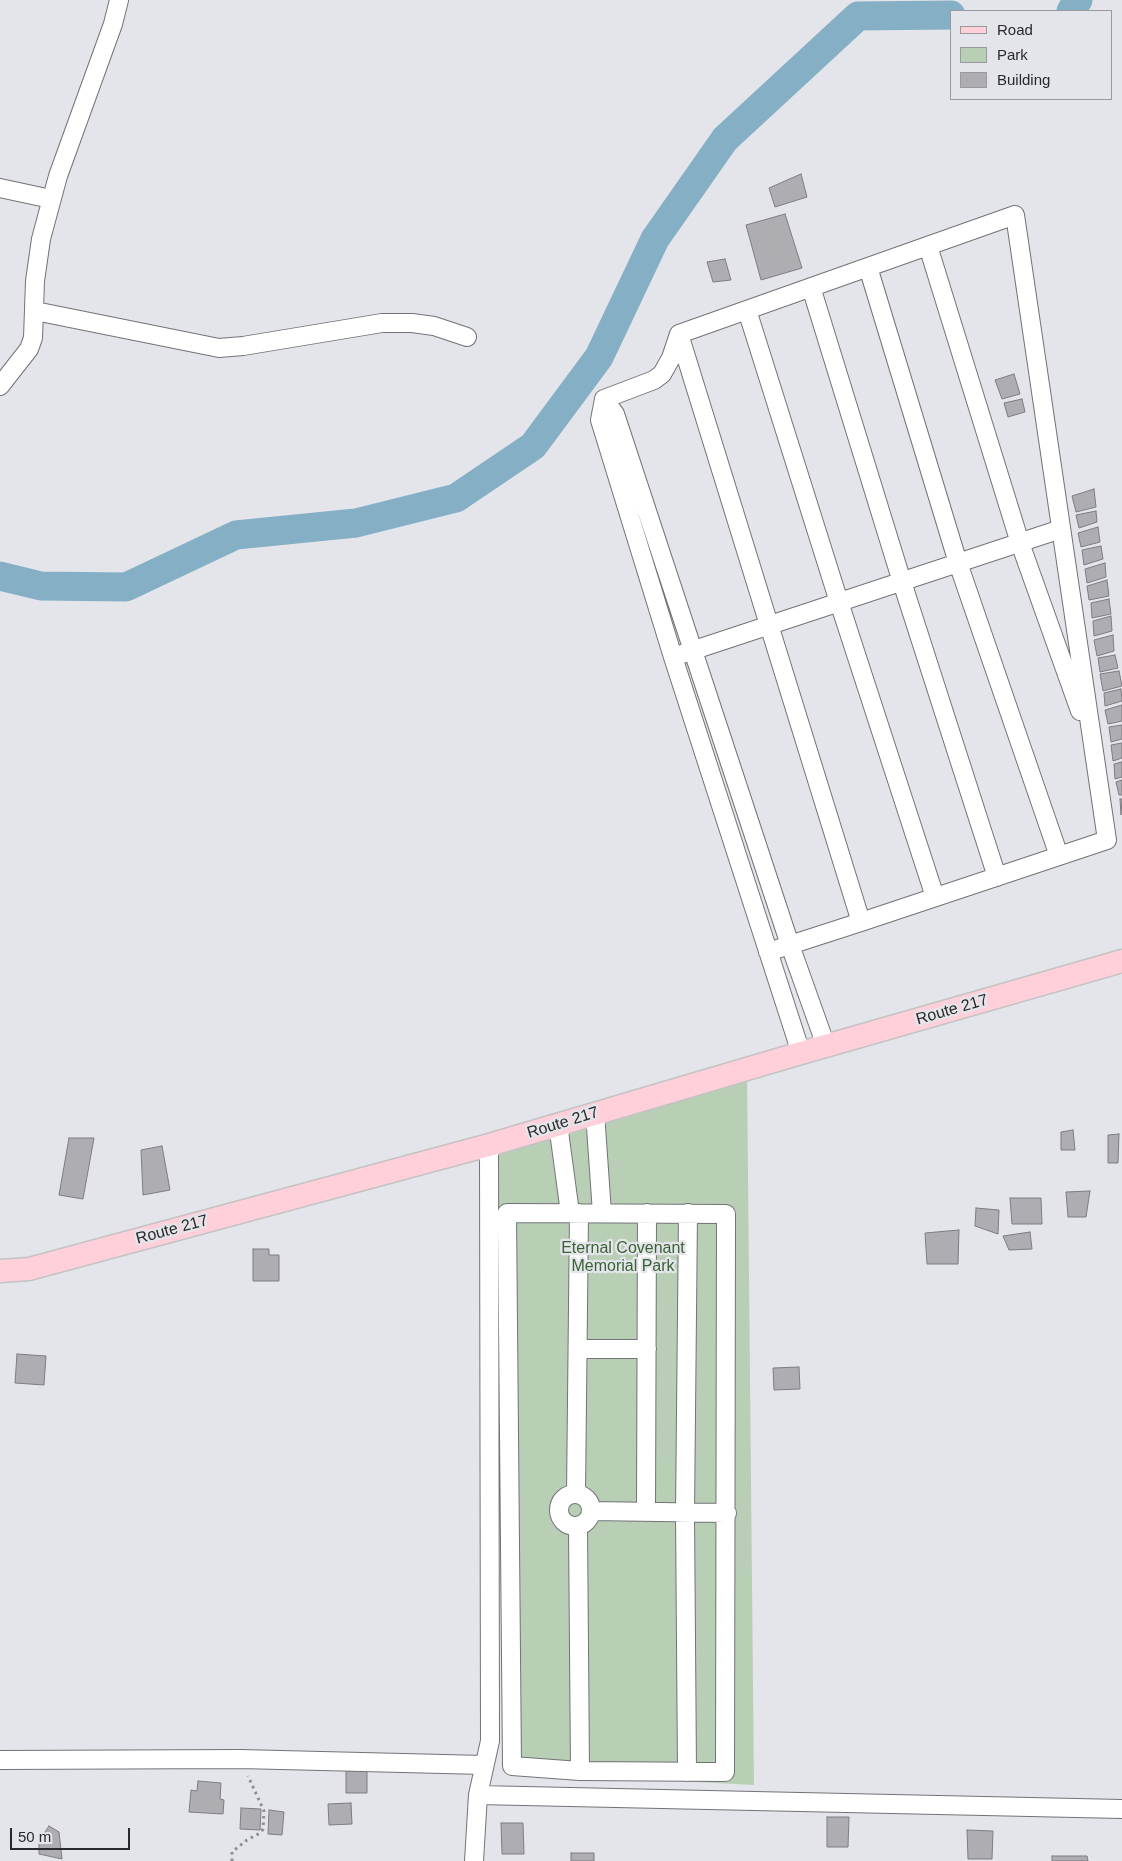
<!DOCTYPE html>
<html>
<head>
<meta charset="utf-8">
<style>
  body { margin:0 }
  #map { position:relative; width:1122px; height:1861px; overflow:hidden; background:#e4e5ea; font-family:Arial,sans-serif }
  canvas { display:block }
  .legend { position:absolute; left:950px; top:10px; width:162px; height:90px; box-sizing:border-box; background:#e4e5ea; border:1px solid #999a9e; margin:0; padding:6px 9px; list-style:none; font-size:15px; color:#29292b }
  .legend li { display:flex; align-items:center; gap:10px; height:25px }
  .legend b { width:25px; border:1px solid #999a9e }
  .scale { position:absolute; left:10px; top:1828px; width:120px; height:22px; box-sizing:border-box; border:2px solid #29292b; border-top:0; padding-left:6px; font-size:15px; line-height:18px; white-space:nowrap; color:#29292b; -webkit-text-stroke:4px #e4e5ea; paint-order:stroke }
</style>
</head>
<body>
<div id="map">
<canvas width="1122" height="1861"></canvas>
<ul class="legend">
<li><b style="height:6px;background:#ffd0da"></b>Road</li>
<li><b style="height:14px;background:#b8cfb5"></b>Park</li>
<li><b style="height:14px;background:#aeadb2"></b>Building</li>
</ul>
<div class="scale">50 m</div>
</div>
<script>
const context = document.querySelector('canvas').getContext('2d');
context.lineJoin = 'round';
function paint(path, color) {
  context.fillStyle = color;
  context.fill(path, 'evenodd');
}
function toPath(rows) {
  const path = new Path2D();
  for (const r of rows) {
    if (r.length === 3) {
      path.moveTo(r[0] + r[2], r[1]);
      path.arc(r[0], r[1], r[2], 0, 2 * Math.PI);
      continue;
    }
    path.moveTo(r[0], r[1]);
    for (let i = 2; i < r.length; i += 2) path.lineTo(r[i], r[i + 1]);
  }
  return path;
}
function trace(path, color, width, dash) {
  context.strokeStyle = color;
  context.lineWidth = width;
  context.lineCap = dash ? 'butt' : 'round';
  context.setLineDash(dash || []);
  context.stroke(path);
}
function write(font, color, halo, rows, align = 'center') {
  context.font = font + ' Arial,sans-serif';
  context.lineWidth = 4.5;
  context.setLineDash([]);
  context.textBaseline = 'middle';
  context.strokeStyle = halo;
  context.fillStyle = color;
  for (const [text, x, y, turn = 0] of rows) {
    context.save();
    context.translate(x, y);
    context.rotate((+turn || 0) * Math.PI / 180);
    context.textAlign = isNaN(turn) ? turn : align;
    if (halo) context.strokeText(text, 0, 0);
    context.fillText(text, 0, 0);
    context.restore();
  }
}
paint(toPath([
  [747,1073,754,1785,506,1772,494,1147]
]), '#b8cfb5');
trace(toPath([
  [1071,11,1078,0],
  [0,576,41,586,126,587,236,535,356,523,456,498,533,446,599,357,655,239,725,139,858,16,951,15]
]), '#84afc4', 29);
const building = toPath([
  [801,174,807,197,775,207,769,188,801,174],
  [785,214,802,268,761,280,746,225,785,214],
  [725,259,731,280,713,282,707,262,725,259],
  [1014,374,1020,394,1002,399,995,380,1014,374],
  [1022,399,1025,412,1008,417,1004,403,1022,399],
  [1094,489,1096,507,1076,512,1072,496,1094,489],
  [1096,511,1097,522,1079,528,1076,515,1096,511],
  [1098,527,1100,542,1081,547,1078,533,1098,527],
  [1101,546,1103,559,1084,565,1082,550,1101,546],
  [1105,563,1106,577,1087,583,1085,569,1105,563],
  [1107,580,1109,596,1089,600,1087,586,1107,580],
  [1109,599,1111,614,1092,618,1091,603,1109,599],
  [1111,616,1112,631,1094,636,1093,621,1111,616],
  [1113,635,1114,651,1097,656,1094,640,1113,635],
  [1115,655,1118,668,1100,672,1098,658,1115,655],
  [1119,671,1122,686,1103,691,1100,674,1119,671],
  [1121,689,1122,701,1105,706,1104,693,1121,689],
  [1122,705,1122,721,1108,724,1105,710,1122,705],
  [1122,725,1122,739,1111,742,1109,727,1122,725],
  [1122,743,1122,758,1113,761,1111,745,1122,743],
  [1122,762,1122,777,1115,779,1114,764,1122,762],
  [1122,780,1122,795,1119,795,1116,782,1122,780],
  [1120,799,1122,799,1121,815,1120,799],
  [1073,1130,1075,1150,1061,1150,1061,1132,1073,1130],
  [1119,1134,1118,1163,1108,1163,1108,1135,1119,1134],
  [69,1138,94,1138,83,1199,59,1195,69,1138],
  [162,1146,170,1190,143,1195,141,1150,162,1146],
  [1090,1191,1086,1217,1068,1217,1066,1192,1090,1191],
  [1010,1198,1041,1198,1042,1224,1012,1224,1010,1198],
  [976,1208,999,1210,998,1234,975,1226,976,1208],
  [959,1230,958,1264,927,1264,925,1233,959,1230],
  [1030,1232,1032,1249,1009,1250,1003,1236,1030,1232],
  [253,1249,269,1249,269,1255,279,1255,279,1281,253,1281,253,1249],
  [17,1354,46,1356,44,1385,15,1383,17,1354],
  [799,1367,800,1389,774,1390,773,1368,799,1367],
  [346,1765,367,1765,367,1793,346,1793,346,1765],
  [198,1781,221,1783,220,1799,224,1800,223,1814,189,1812,191,1790,197,1791,198,1781],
  [351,1803,352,1824,329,1825,328,1804,351,1803],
  [241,1808,261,1809,260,1830,240,1829,241,1808],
  [269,1810,284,1812,282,1835,268,1834,269,1810],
  [827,1817,849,1817,848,1847,827,1847,827,1817],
  [501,1823,523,1823,524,1854,502,1854,501,1823],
  [49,1826,59,1832,62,1859,39,1854,39,1841,49,1826],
  [967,1830,993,1831,992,1859,968,1859,967,1830],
  [571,1853,594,1853,594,1861,571,1861,571,1853],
  [1052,1856,1087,1856,1088,1861,1052,1861,1052,1856]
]);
paint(building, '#aeadb2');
trace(building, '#7d7d81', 1);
const minor = toPath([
  [0,188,51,199],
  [928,246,1020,543,1080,711],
  [868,267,958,563,1059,856],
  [811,287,902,582,997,877],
  [747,310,839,602,935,897],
  [35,311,219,348,243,346,382,323,412,323,434,326,467,337],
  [0,386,29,349,33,338,35,281,41,239,58,176,113,24,119,0],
  [604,399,600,420,673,657,801,1053],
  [604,399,615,414,790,945,826,1046],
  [604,399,654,380,662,374,671,358,679,334],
  [682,654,1061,529],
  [768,952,861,922,1107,840,1015,215,679,334,861,922],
  [595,1113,602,1213],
  [558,1124,570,1213],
  [507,1213,726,1214,725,1772,580,1771,512,1766,507,1213],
  [578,1349,647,1349],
  [576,1494,579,1213],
  [575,1510,16],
  [591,1511,727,1513],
  [646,1512,647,1213],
  [578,1526,580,1771],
  [0,1760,240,1759,484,1765],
  [687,1772,685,1513,688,1213],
  [478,1795,1122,1809],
  [474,1861,478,1795,490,1741,489,1145]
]);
const major = toPath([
  [0,1271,29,1269,489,1145,801,1053,1122,961]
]);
trace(minor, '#727377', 20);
trace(major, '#c3c3c4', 25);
trace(toPath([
  [232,1861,232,1852,247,1840,260,1833,263,1829,264,1811,248,1776]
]), '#8d8d91', 3, [2.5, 4]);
trace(minor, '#fff', 18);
trace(major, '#ffd0da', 22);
write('16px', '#29292b', '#e4e5ea', [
  ["Route 217",952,1010,-16],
  ["Route 217",563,1123,-17],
  ["Route 217",172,1230,-15]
]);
write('16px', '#396336', '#e4e5ea', [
  ["Eternal Covenant",623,1249],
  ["Memorial Park",623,1267]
]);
</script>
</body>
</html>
